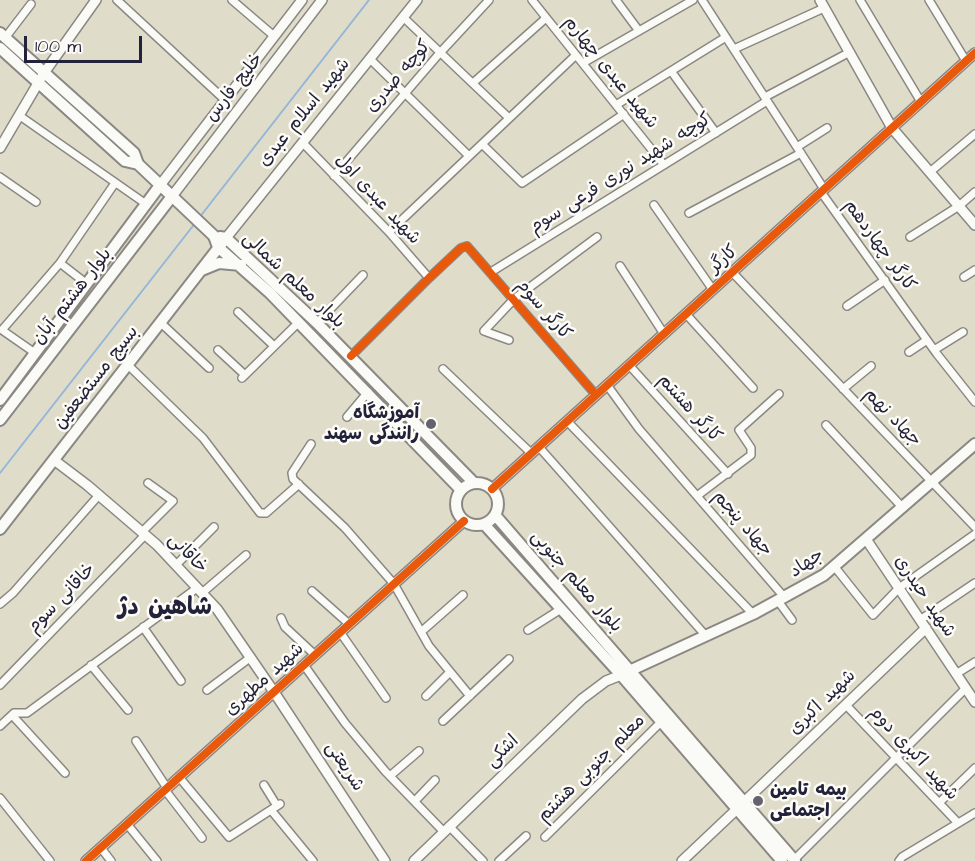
<!DOCTYPE html>
<html>
<head>
<meta charset="utf-8">
<style>
  body { margin:0 }
  #map { position:relative; width:975px; height:861px; overflow:hidden; background:#e0dcca; font-family:"Architects Daughter",sans-serif }
  canvas { display:block }
  .scale { position:absolute; left:24px; top:36px; width:118px; height:27px; box-sizing:border-box; border:3px solid #22223b; border-top:0; padding-left:8px; font-size:18px; line-height:21px; white-space:nowrap; color:#22223b; -webkit-text-stroke:4px #fdfcf7; paint-order:stroke }
</style>
</head>
<body>
<div id="map">
<canvas width="975" height="861"></canvas>
<div class="scale">100 m</div>
</div>
<script>
const context = document.querySelector('canvas').getContext('2d');
context.lineJoin = 'round';
function toPath(rows) {
  const path = new Path2D();
  for (const r of rows) {
    if (r.length === 3) {
      path.moveTo(r[0] + r[2], r[1]);
      path.arc(r[0], r[1], r[2], 0, 2 * Math.PI);
      continue;
    }
    path.moveTo(r[0], r[1]);
    for (let i = 2; i < r.length; i += 2) path.lineTo(r[i], r[i + 1]);
  }
  return path;
}
function trace(path, color, width, dash) {
  context.strokeStyle = color;
  context.lineWidth = width;
  context.lineCap = dash ? 'butt' : 'round';
  context.setLineDash(dash || []);
  context.stroke(path);
}
function write(font, color, halo, rows, align = 'center') {
  context.font = font + ' "Architects Daughter","Playpen Sans Arabic",sans-serif';
  context.lineWidth = 5;
  context.setLineDash([]);
  context.textBaseline = 'middle';
  context.strokeStyle = halo;
  context.fillStyle = color;
  for (const [text, x, y, turn = 0] of rows) {
    context.save();
    context.translate(x, y);
    context.rotate((+turn || 0) * Math.PI / 180);
    context.textAlign = isNaN(turn) ? turn : align;
    if (halo) context.strokeText(text, 0, 0);
    context.fillText(text, 0, 0);
    context.restore();
  }
}
trace(toPath([
  [199,218,369,0],
  [0,473,196,222]
]), '#95b6d9', 2);
const street = toPath([
  [117,0,226,101],
  [232,0,274,36],
  [532,0,664,165],
  [616,0,639,31],
  [702,0,824,189],
  [860,0,921,102],
  [929,0,966,61],
  [403,17,509,118],
  [5,38,31,4],
  [734,49,824,8],
  [370,59,469,156],
  [583,63,693,0],
  [671,71,716,133],
  [473,83,546,18],
  [765,97,850,52],
  [616,105,726,37],
  [20,116,146,204],
  [303,143,389,232,429,278],
  [482,144,522,183,624,114],
  [797,147,827,128],
  [930,172,975,134],
  [334,176,438,55,489,0],
  [0,177,36,202],
  [821,192,937,354,975,402],
  [654,205,713,290],
  [689,213,801,153],
  [389,232,576,55],
  [910,237,959,206,975,192],
  [60,263,87,284],
  [620,266,664,334],
  [491,272,767,101],
  [732,272,975,527],
  [964,277,975,270],
  [847,306,885,280],
  [238,312,274,346],
  [686,314,753,388],
  [161,323,209,368],
  [317,323,363,275],
  [509,340,484,331,514,299,597,237],
  [218,350,245,375],
  [934,350,963,332],
  [909,352,927,340],
  [35,353,2,330,60,263,115,183],
  [351,356,429,278,461,248,467,246,596,395],
  [128,365,203,438,260,513,266,513,299,484],
  [629,365,728,474],
  [443,369,531,453],
  [242,378,299,322],
  [607,385,639,429,785,598],
  [843,389,871,366],
  [347,417,368,392],
  [567,421,753,614],
  [826,425,903,508],
  [311,444,292,473,293,479,345,528,394,584,429,646,470,696],
  [539,447,706,636],
  [697,496,751,455,751,448,739,430,779,394],
  [142,532,173,501,148,483],
  [176,565,214,527],
  [834,566,873,615,899,588,975,534],
  [312,591,349,624],
  [202,593,246,555],
  [778,601,792,620],
  [0,604,13,593,99,495],
  [281,618,285,627,315,655],
  [920,620,975,583],
  [143,627,181,681],
  [528,630,561,609],
  [340,632,386,698],
  [421,632,463,595],
  [91,665,128,710],
  [304,665,345,723,385,771,444,832],
  [956,674,975,662],
  [0,685,145,535],
  [207,690,251,657],
  [426,696,450,672],
  [846,705,958,823],
  [12,715,65,773],
  [443,721,509,659],
  [0,726,14,713,27,713,197,588],
  [136,741,167,788],
  [390,776,419,751],
  [179,777,229,837,280,804],
  [264,785,277,806],
  [165,790,202,838],
  [0,798,50,861],
  [415,801,435,780],
  [939,803,975,768],
  [271,810,313,861],
  [127,824,157,861],
  [449,826,483,861],
  [545,837,661,722],
  [101,848,111,861],
  [794,860,966,688],
  [499,861,526,836],
  [899,861,902,857,975,813]
]);
const secondary = toPath([
  [820,0,892,128,975,225],
  [0,148,44,73,96,0],
  [161,184,302,0],
  [173,195,322,0],
  [226,238,417,0],
  [54,460,87,485,157,545,217,609,274,692,385,861],
  [492,489,975,53],
  [866,539,975,702],
  [744,802,926,628],
  [86,861,464,521],
  [414,861,582,699,606,681,621,675],
  [682,861,737,809]
]);
const primary = toPath([
  [0,33,134,153,138,164,214,236,218,247,270,293,460,489],
  [0,48,125,161,138,164],
  [220,237,226,238,317,323,473,482],
  [202,270,219,263,241,265],
  [0,400,161,184],
  [0,420,173,195],
  [477,504,21],
  [495,515,795,861],
  [484,524,621,675,782,861],
  [0,529,226,238],
  [627,672,753,614,824,575,975,444]
]);
trace(street, '#8b8884', 10);
trace(secondary, '#8b8884', 12);
trace(primary, '#8b8884', 14);
trace(street, '#fafaf7', 7);
trace(secondary, '#fafaf7', 9);
trace(primary, '#fafaf7', 10);
trace(toPath([
  [351,356,429,278,461,248,467,246,596,395],
  [492,489,975,53],
  [86,861,464,521]
]), '#e8590c', 8);
for (const [x, y, r, color] of [
  [431,424,6,"#64636d"],
  [758,801,6,"#64636d"]
]) {
  const dot = new Path2D();
  dot.arc(x, y, r, 0, 2 * Math.PI);
  context.fillStyle = color;
  context.fill(dot);
  trace(dot, '#fdfcf7', 2);
}
write('18px', '#22223b', '#fdfcf7', [
  ["شهید عبدی چهارم",610,73,51],
  ["کوچه صدری",399,77,-49],
  ["خلیج فارس",235,88,-52],
  ["شهید اسلام عبدی",305,113,-51],
  ["کوچه شهید نوری فرعی سوم",621,174,-32],
  ["شهید عبدی اول",377,200,47],
  ["کارگر چهاردهم",879,246,54],
  ["کارگر",724,260,-42],
  ["بلوار معلم شمالی",293,281,43],
  ["بلوار هشتم آبان",73,297,-52],
  ["کارگر سوم",543,310,49],
  ["بسیج مستضعفین",97,378,-52],
  ["کارگر هشتم",689,409,48],
  ["جهاد نهم",892,418,46],
  ["جهاد پنجم",742,524,49],
  ["خاقانی",187,554,46],
  ["جهاد",807,564,-34],
  ["بلوار معلم جنوبی",576,582,49],
  ["شهید حیدری",924,597,56],
  ["خاقانی سوم",62,599,-46],
  ["شهید مطهری",265,680,-42],
  ["شهید اکبری",823,703,-44],
  ["اشکی",503,752,-44],
  ["شهید اکبری دوم",913,754,47],
  ["شریعتی",344,767,57],
  ["معلم جنوبی هشتم",592,769,-45]
]);
write('bold 18px', '#22223b', '#fdfcf7', [
  ["آموزشگاه",419,414],
  ["رانندگی سهند",419,435],
  ["بیمه تامین",770,791,"left"],
  ["اجتماعی",770,812,"left"]
], 'right');
write('bold 24px', '#22223b', '#fdfcf7', [
  ["شاهین دژ",165,609]
]);
</script>
</body>
</html>
